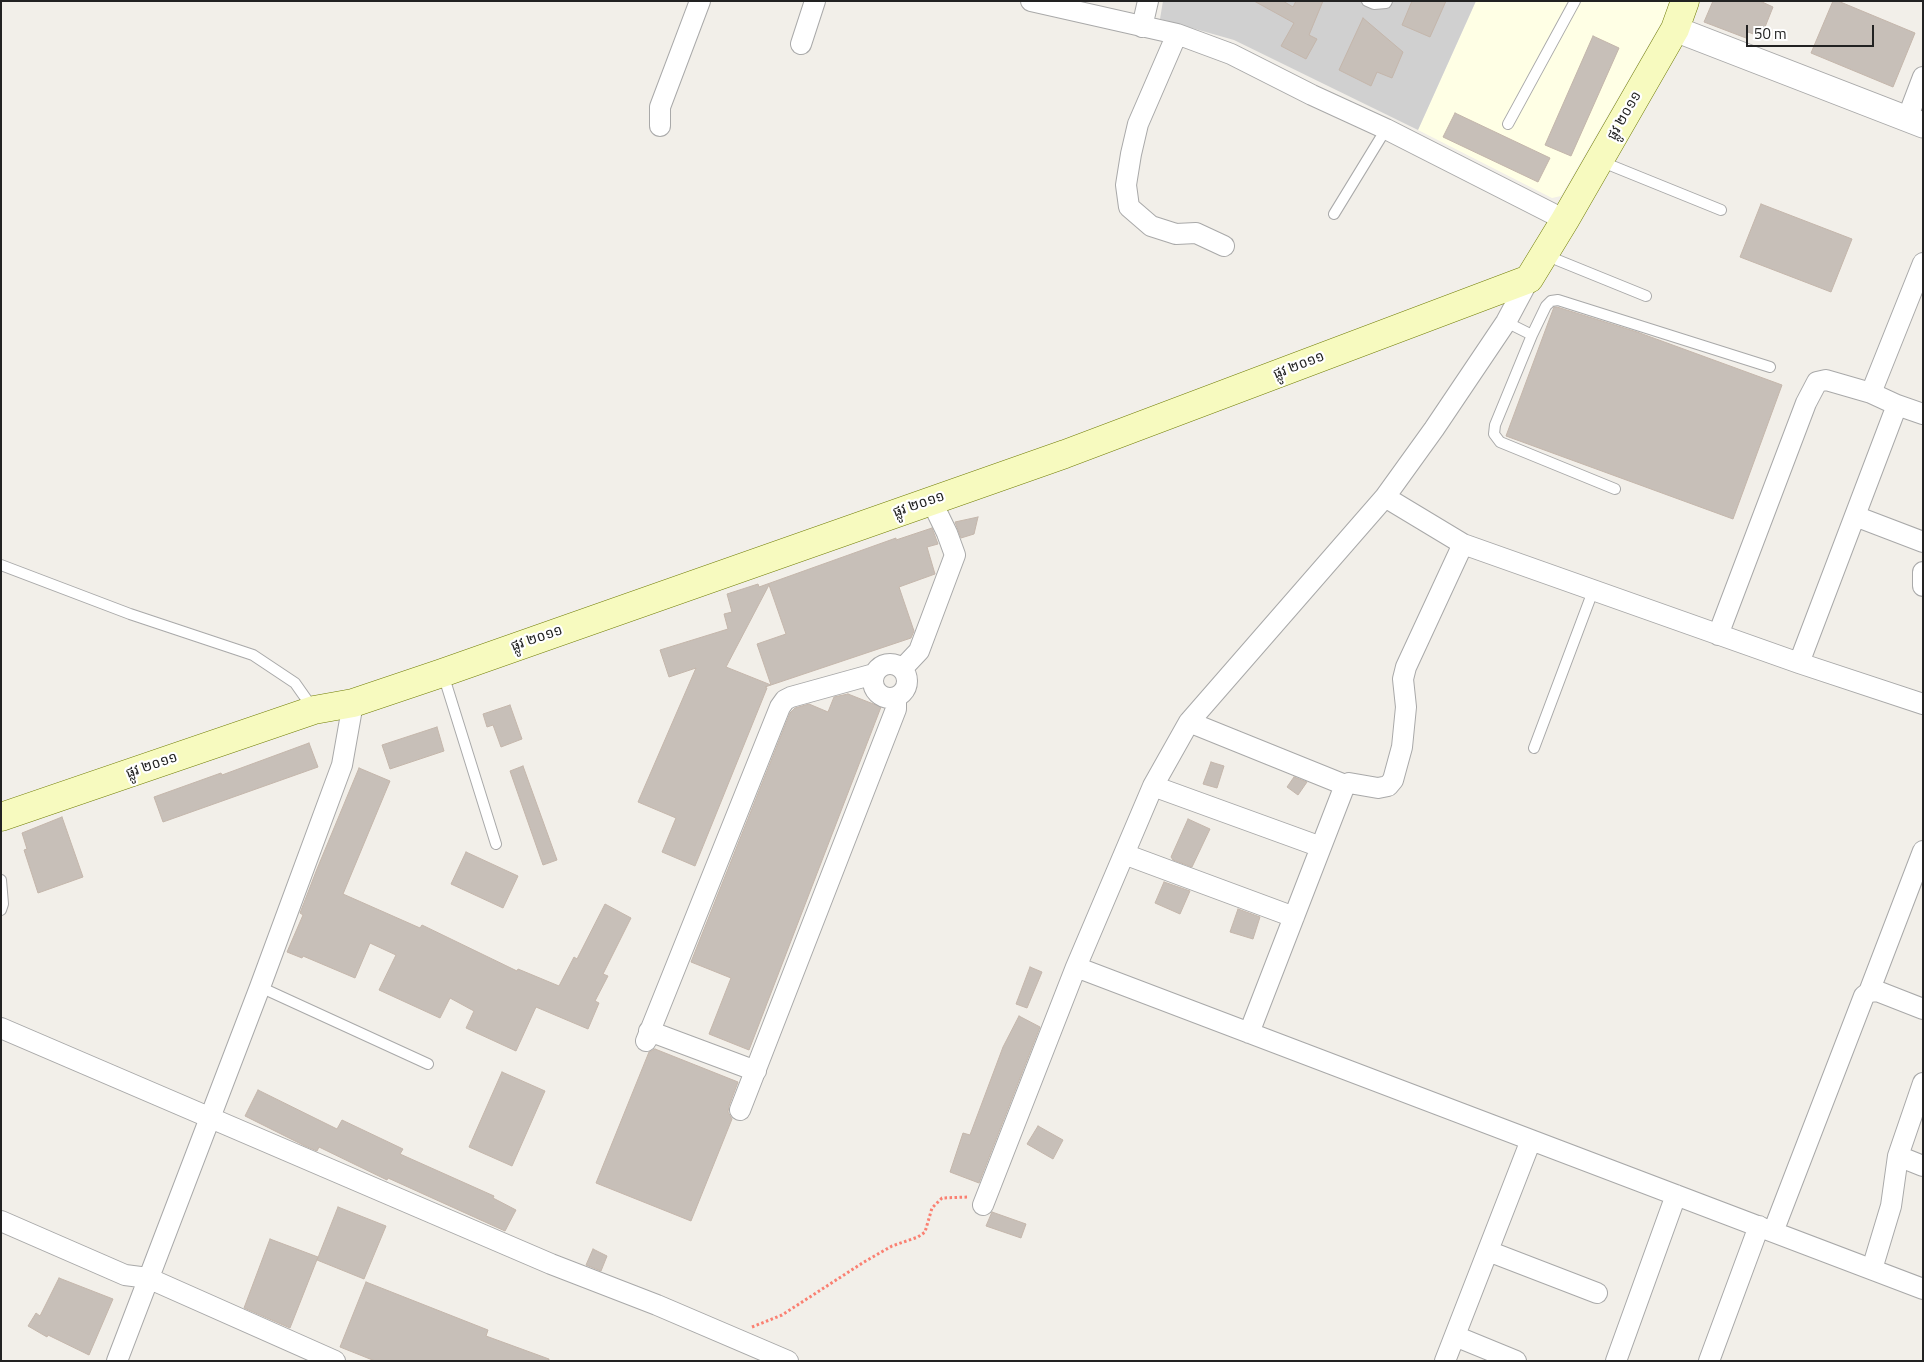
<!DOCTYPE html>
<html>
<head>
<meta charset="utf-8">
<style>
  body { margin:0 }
  #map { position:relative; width:1924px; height:1362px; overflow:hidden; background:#f2efe9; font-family:"Titillium Web",sans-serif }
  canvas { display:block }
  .frame { position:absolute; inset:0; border:2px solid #222; pointer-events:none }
  .scale { position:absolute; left:1746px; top:25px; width:128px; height:22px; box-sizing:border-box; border:2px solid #222; border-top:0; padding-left:6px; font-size:15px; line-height:18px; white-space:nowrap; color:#222; -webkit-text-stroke:4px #fff; paint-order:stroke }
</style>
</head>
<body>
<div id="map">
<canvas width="1924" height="1362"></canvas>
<div class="frame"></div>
<div class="scale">50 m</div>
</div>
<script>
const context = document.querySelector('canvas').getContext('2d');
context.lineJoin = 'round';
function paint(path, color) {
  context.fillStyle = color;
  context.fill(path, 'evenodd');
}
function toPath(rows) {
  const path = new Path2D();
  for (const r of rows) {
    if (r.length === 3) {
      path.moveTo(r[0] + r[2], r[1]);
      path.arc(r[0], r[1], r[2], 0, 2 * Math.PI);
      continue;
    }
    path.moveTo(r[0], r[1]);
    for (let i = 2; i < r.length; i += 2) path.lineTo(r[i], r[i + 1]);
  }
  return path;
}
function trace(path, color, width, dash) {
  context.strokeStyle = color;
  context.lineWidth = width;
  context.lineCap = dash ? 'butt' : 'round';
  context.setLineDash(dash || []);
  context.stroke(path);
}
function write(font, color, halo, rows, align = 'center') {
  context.font = font + ' "Titillium Web","Noto Sans Khmer",sans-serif';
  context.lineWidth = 4.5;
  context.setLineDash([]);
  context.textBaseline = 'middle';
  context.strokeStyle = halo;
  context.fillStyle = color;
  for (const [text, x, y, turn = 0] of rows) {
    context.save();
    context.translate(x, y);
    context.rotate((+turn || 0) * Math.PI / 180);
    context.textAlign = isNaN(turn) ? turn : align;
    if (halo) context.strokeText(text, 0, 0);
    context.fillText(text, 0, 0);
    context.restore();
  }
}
paint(toPath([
  [1476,1,1670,1,1663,20,1561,196,1552,198,1418,130]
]), '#ffffe5');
paint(toPath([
  [1163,1,1476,1,1418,130,1234,40,1160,19]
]), '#d0d0d0');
const building = toPath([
  [1254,1,1283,1,1293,7,1296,1,1323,1,1309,35,1317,39,1306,59,1281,46,1294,23,1254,1],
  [1412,1,1446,1,1430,37,1402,25,1412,1],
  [1713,1,1760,1,1773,7,1761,37,1748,32,1746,38,1704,22,1713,1],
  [1833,1,1838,1,1915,33,1893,87,1811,53,1833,1],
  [1363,18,1403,52,1392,78,1377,72,1371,86,1339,70,1363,18],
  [1593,36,1619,48,1571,156,1545,145,1593,36],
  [1455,113,1550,158,1538,182,1443,137,1455,113],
  [1761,204,1852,239,1831,292,1740,257,1761,204],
  [1554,307,1557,307,1637,332,1782,385,1733,519,1506,436,1554,307],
  [978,517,974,534,961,538,955,522,978,517],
  [932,528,938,544,927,547,935,574,899,587,914,631,911,638,765,687,767,688,695,866,662,852,676,818,638,802,696,668,669,677,660,650,728,629,724,614,732,612,727,594,758,584,759,587,896,538,896,540,932,528],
  [769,585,786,634,757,644,771,685,726,667,769,585],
  [848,694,881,707,749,1050,709,1034,731,978,691,962,790,713,795,708,809,704,828,712,834,697,848,694],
  [510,705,522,739,501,747,493,725,487,727,483,714,510,705],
  [437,727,444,751,390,769,382,745,437,727],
  [309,743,318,767,163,822,154,797,221,773,222,775,309,743],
  [1211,762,1224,766,1217,788,1203,784,1211,762],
  [523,766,557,860,543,865,510,771,523,766],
  [359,768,390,781,343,894,420,928,422,925,517,971,518,969,559,986,574,957,577,959,605,904,631,918,603,974,608,976,595,1001,599,1003,588,1029,536,1007,516,1051,466,1028,474,1011,450,998,440,1018,379,990,396,955,370,943,355,978,303,956,302,958,287,952,303,915,300,913,317,869,359,768],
  [1294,777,1307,782,1298,795,1287,787,1294,777],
  [62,817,83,877,38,893,24,850,27,849,22,833,62,817],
  [1188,819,1210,829,1192,867,1173,860,1171,857,1188,819],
  [466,852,518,876,503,908,451,884,466,852],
  [1164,882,1190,891,1180,914,1155,903,1164,882],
  [1238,909,1260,917,1253,939,1230,932,1238,909],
  [1030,967,1042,972,1027,1008,1016,1004,1030,967],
  [1019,1016,1040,1027,979,1183,950,1172,963,1133,970,1135,1003,1047,1019,1016],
  [655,1049,738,1082,729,1106,728,1112,732,1119,691,1221,596,1183,649,1052,655,1049],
  [502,1072,545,1091,512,1166,469,1147,502,1072],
  [258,1090,337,1129,342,1120,403,1149,400,1154,494,1196,493,1198,516,1210,505,1231,388,1178,387,1180,319,1147,317,1151,305,1146,245,1116,258,1090],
  [1038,1126,1063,1140,1053,1159,1027,1144,1038,1126],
  [338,1207,386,1226,364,1279,317,1260,338,1207],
  [992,1212,1026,1224,1021,1238,986,1226,992,1212],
  [270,1239,318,1257,290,1328,244,1308,270,1239],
  [593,1249,607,1256,601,1271,586,1265,593,1249],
  [59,1278,113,1299,89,1355,48,1335,47,1337,28,1326,36,1313,40,1316,59,1278],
  [366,1282,488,1330,486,1336,549,1359,549,1361,375,1361,340,1347,366,1282]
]);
paint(building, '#c7bfb8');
trace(building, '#c4b6ab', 1);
const service = toPath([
  [1367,1,1374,4,1386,3,1387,1],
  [1508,124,1575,1],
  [1600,161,1721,210],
  [1334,214,1386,129],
  [1545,255,1646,296],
  [1506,322,1532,335,1495,425,1494,434,1500,442,1615,489],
  [1532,335,1546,306,1551,301,1558,300,1770,367],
  [1,565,130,614,253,655,295,683,314,710],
  [443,674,496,844],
  [1534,748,1593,591],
  [1,880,3,904,1,910],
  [260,987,428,1064]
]);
const minor = toPath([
  [1031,1,1177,34,1231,54,1312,95,1386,129,1565,220],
  [1142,27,1148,1],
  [1177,34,1138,124,1131,154,1126,185,1129,207,1151,226,1176,234,1196,233,1224,246],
  [801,44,815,1],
  [1907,119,1923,77],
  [660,126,660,107,700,1],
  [1897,405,1923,414],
  [1385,497,1463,544,1799,663,1923,704],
  [1855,516,1923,542],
  [1923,572,1923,586],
  [1718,635,1806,403,1817,382,1826,380,1871,393],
  [1799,663,1897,405,1871,393,1923,263],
  [890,681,17],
  [902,669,919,651,955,555,947,533,931,500],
  [1189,722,1345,785,1349,783,1378,788,1388,786,1393,780,1402,747,1406,707,1403,679,1406,667,1463,544],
  [1153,786,1321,847],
  [1124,854,1294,917],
  [1076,967,1923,1289],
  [1869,992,1923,851],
  [1,1028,551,1264,657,1305,788,1361],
  [649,1031,756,1071],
  [1249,1033,1345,785],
  [646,1041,780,707,785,700,791,697,874,674],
  [740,1110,896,709,896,697],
  [1898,1156,1923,1166],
  [983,1205,1076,967,1153,786,1189,722,1385,497,1434,429,1506,322,1529,279],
  [1,1221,125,1275,148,1278,335,1361],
  [1773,1232,1864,996,1869,992,1877,991,1923,1009],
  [1488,1251,1597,1293],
  [1872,1269,1891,1206,1898,1156,1923,1083],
  [1455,1336,1516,1361],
  [117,1361,260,987,342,765,353,703],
  [1445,1361,1531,1140],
  [1616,1361,1676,1195],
  [1709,1361,1759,1226]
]);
const tertiary = toPath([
  [1675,29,1923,125]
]);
const secondary = toPath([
  [1,817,314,710,353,703,442,673,1065,454,1529,279,1565,220,1675,29,1685,1]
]);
trace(service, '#a9a9a9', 12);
trace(minor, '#a9a9a9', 22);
trace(tertiary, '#a9a9a9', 27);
trace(secondary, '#707d05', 29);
trace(toPath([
  [752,1327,782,1315,864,1262,892,1246,918,1237,925,1232,932,1208,942,1198,968,1197]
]), '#fa8072', 3, [2.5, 2.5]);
trace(service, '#fff', 10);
trace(minor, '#fff', 20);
trace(tertiary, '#fff', 25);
trace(secondary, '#f7fabf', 28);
write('14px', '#222', '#fff', [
  ["ផ្លូវ ២០១១",1625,116,-60],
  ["ផ្លូវ ២០១១",1299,366,-21],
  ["ផ្លូវ ២០១១",919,505,-19],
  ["ផ្លូវ ២០១១",537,639,-19],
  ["ផ្លូវ ២០១១",152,766,-19]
]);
</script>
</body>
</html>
